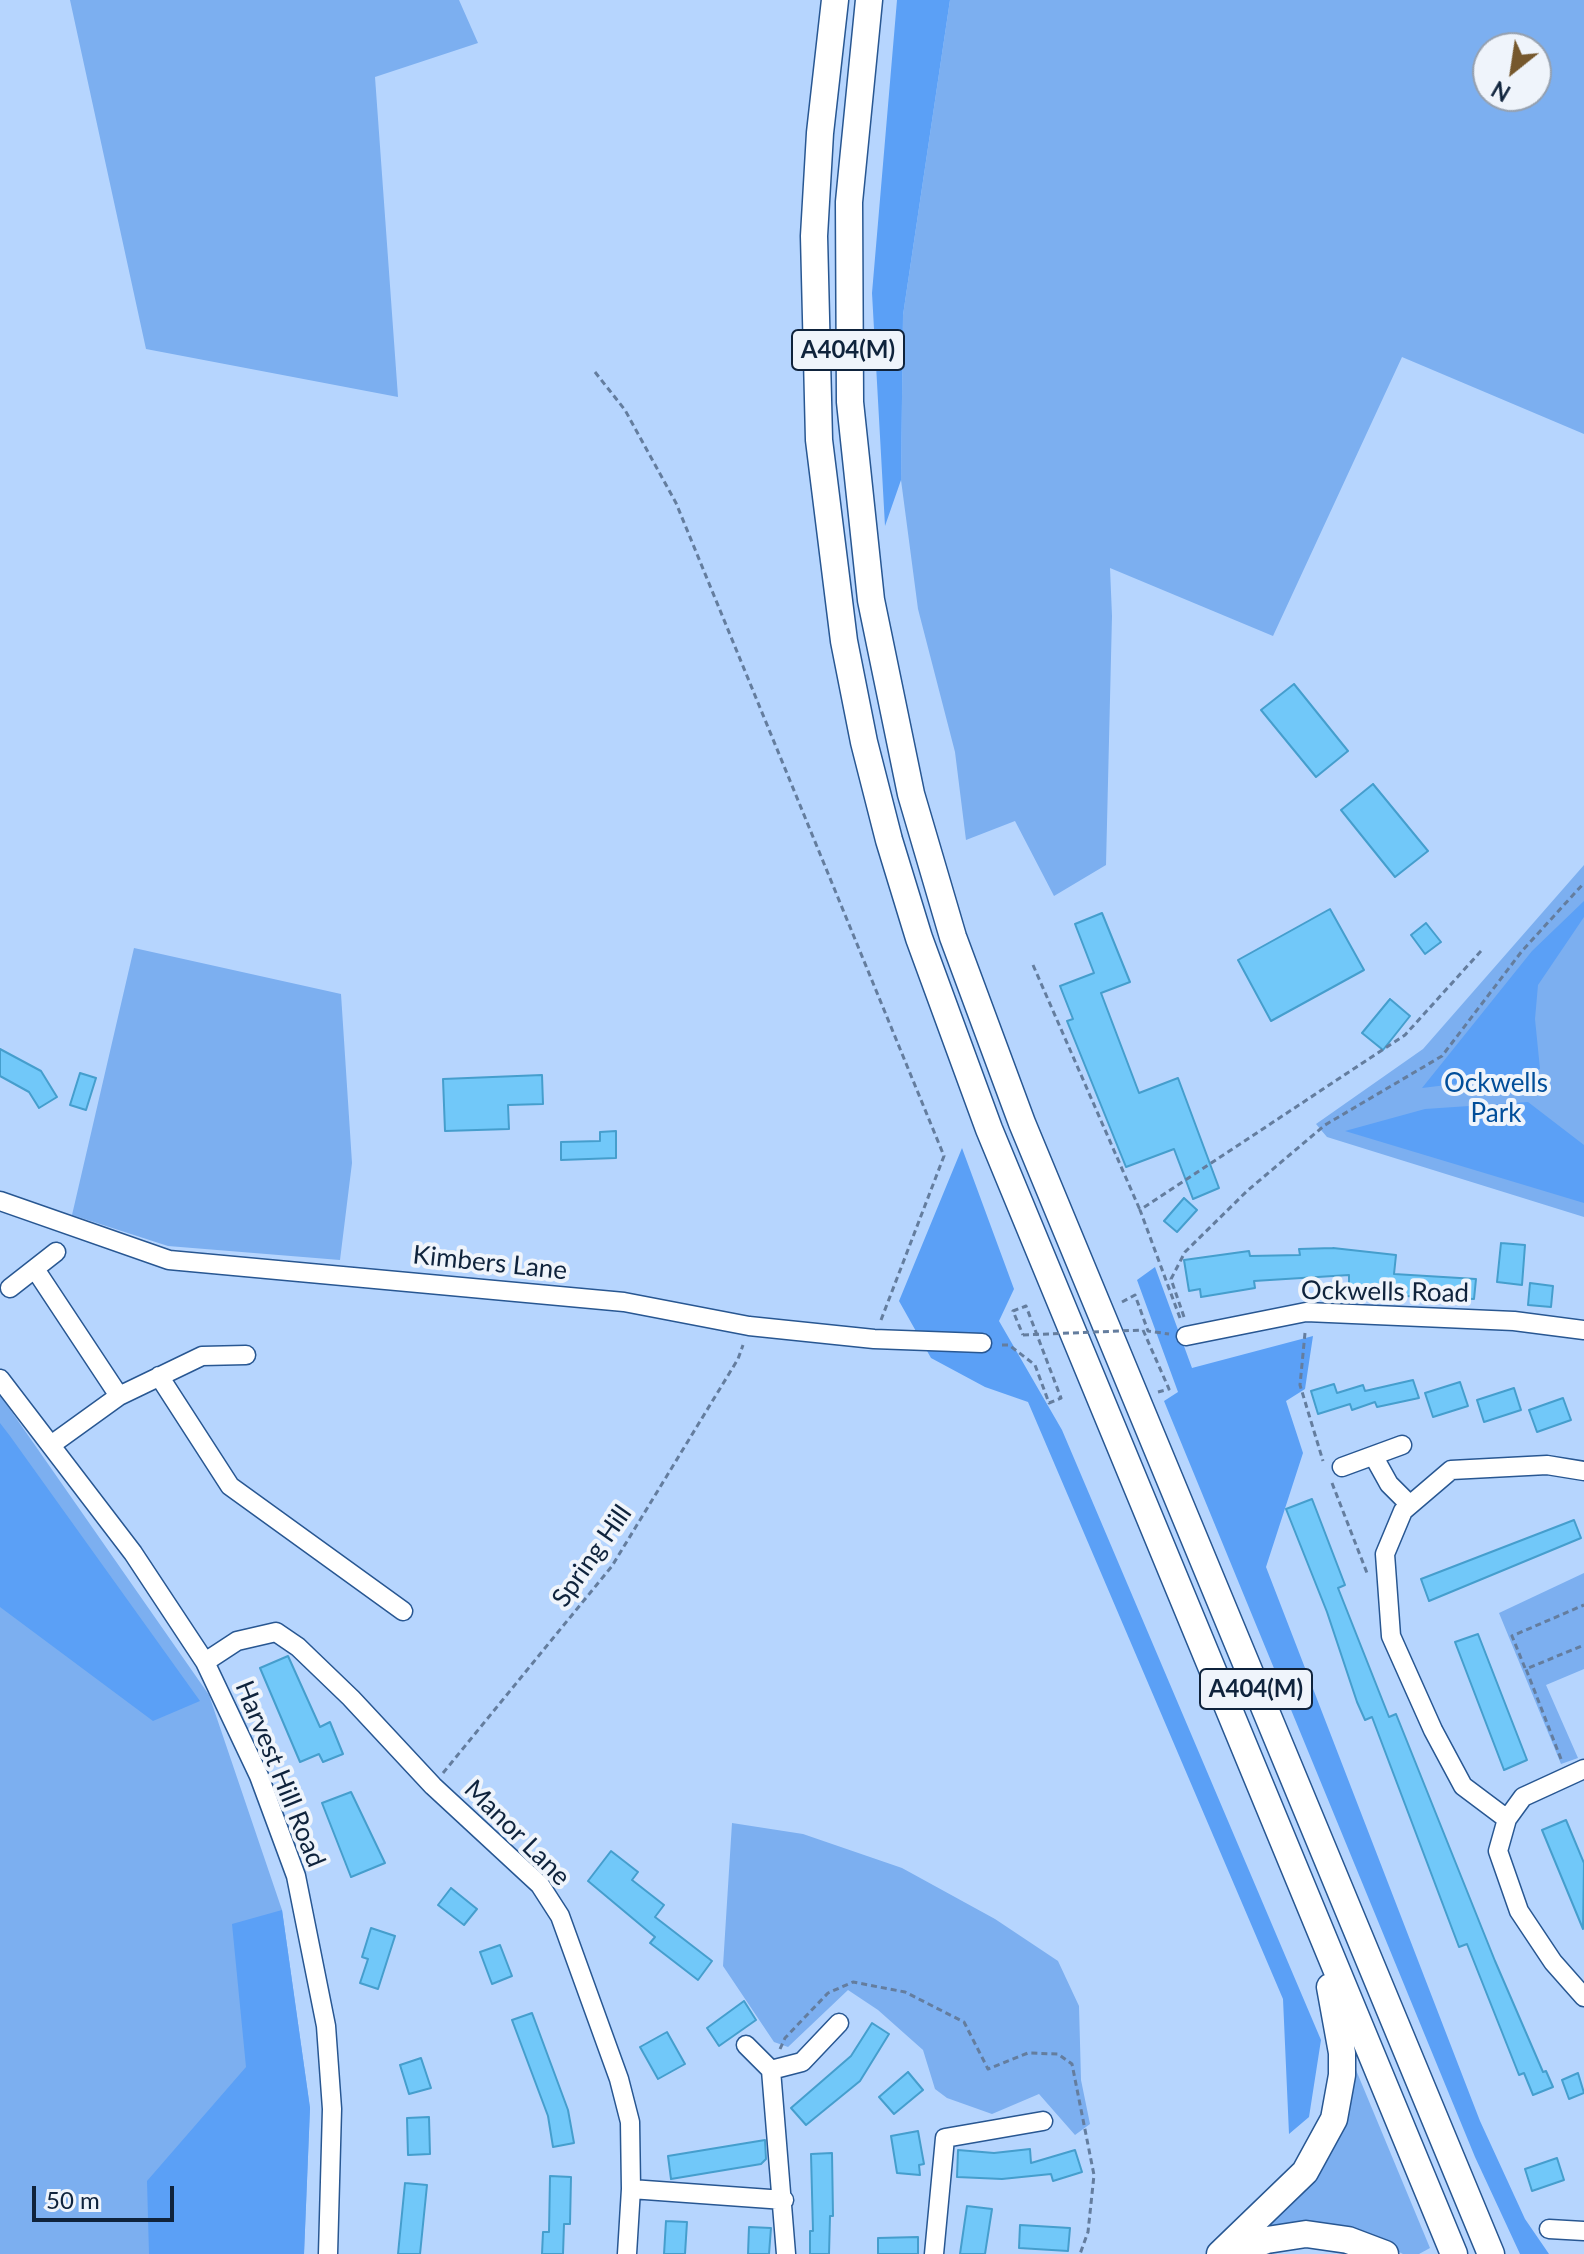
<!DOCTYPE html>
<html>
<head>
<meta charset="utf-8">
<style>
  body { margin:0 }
  #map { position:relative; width:1584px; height:2254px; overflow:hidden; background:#b6d5fe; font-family:Lato,sans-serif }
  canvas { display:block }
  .north { position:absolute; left:1472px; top:32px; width:80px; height:80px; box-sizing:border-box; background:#eff4fb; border:2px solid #95a0af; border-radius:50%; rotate:210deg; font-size:22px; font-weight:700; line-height:32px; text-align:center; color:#0f233c }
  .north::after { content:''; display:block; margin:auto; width:28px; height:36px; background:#76582d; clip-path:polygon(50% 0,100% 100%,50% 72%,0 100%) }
  .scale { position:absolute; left:32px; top:2186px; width:142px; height:36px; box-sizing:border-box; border:4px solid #0f233c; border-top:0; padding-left:10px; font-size:24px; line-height:28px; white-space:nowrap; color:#0f233c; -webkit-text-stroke:6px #eff4fb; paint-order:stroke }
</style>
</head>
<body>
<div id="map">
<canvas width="1584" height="2254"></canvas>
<div class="north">N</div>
<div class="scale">50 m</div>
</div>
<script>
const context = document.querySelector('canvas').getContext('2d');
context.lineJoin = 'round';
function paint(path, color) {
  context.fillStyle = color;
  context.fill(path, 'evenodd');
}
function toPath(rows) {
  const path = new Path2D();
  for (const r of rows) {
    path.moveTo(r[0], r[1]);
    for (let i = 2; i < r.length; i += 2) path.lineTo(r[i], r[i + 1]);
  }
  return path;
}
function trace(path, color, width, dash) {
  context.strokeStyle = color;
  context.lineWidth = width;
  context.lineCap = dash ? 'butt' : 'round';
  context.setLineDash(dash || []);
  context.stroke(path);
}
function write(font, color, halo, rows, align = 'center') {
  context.font = font + ' Lato,sans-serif';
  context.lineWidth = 8;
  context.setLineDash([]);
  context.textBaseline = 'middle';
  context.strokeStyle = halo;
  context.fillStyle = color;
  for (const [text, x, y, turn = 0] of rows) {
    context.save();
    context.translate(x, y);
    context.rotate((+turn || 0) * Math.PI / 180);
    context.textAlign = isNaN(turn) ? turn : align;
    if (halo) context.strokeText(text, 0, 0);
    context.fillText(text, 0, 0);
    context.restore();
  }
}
paint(toPath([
  [70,0,459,0,478,43,375,77,398,397,146,349],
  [950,0,1584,0,1584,434,1402,357,1273,636,1110,568,1112,616,1106,865,1054,896,1015,821,966,840,955,752,918,609,901,480,903,315],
  [1488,48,1536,48,1536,96,1488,96],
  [1584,865,1584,1217,1327,1137,1316,1124,1423,1049],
  [134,948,341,994,352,1163,340,1260,168,1246,72,1215],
  [0,1395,209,1695,282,1910,310,2108,304,2254,0,2254],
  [1584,1573,1584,1669,1546,1685,1578,1758,1561,1764,1499,1613],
  [732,1823,803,1834,902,1868,995,1919,1058,1961,1079,2006,1081,2080,1090,2124,1075,2135,1039,2094,992,2114,947,2098,935,2089,923,2050,878,2010,848,1990,788,2047,774,2042,723,1966],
  [1351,2058,1430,2248,1419,2254,1403,2254,1368,2236,1260,2228,1292,2201]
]), '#7caff0');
paint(toPath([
  [897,0,950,0,903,315,901,480,885,526,872,293],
  [1584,901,1584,917,1538,985,1535,1019,1540,1069,1529,1075,1422,1088,1532,951],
  [1528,1102,1584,1145,1584,1203,1345,1131,1425,1109],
  [962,1148,1014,1289,999,1321,1062,1430,1321,2040,1309,2117,1289,2134,1283,1999,1028,1402,985,1387,931,1358,899,1301],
  [1155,1267,1192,1368,1313,1336,1305,1389,1286,1401,1303,1453,1266,1567,1480,2121,1525,2219,1549,2254,1520,2254,1475,2157,1164,1401,1178,1392,1137,1280],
  [0,1423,10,1436,200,1701,153,1721,0,1607],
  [282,1910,310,2108,304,2254,149,2254,147,2181,246,2067,232,1924]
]), '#5ba0f6');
const building = toPath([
  [1294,684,1348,751,1316,777,1261,710,1294,684],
  [1373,784,1428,851,1395,877,1341,810,1373,784],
  [1330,909,1364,970,1271,1021,1238,960,1330,909],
  [1102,913,1130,982,1101,993,1139,1093,1178,1078,1219,1188,1193,1199,1174,1149,1126,1167,1067,1021,1073,1019,1060,986,1094,973,1075,924,1102,913],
  [1426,923,1441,942,1425,954,1411,935,1426,923],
  [1390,999,1410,1016,1383,1050,1362,1033,1390,999],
  [0,1049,41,1071,57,1097,39,1108,29,1092,0,1076,0,1049],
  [80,1073,96,1078,86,1110,70,1105,80,1073],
  [542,1075,543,1104,508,1105,509,1129,445,1131,443,1079,542,1075],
  [616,1131,616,1158,561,1160,561,1142,600,1141,600,1132,616,1131],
  [1184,1198,1197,1210,1177,1232,1164,1221,1184,1198],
  [1501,1243,1525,1245,1522,1285,1497,1282,1501,1243],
  [1333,1248,1396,1255,1394,1274,1476,1279,1474,1299,1381,1295,1381,1290,1349,1288,1349,1275,1254,1281,1255,1288,1201,1297,1200,1289,1189,1291,1184,1260,1249,1251,1250,1256,1300,1255,1299,1249,1333,1248],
  [1530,1283,1553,1286,1551,1307,1528,1305,1530,1283],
  [1413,1380,1419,1398,1377,1407,1375,1402,1352,1410,1350,1404,1318,1414,1311,1391,1334,1384,1337,1393,1363,1385,1365,1391,1413,1380],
  [1460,1382,1468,1406,1433,1417,1425,1393,1460,1382],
  [1514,1388,1521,1410,1484,1422,1477,1400,1514,1388],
  [1563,1398,1571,1420,1537,1432,1529,1410,1563,1398],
  [1312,1499,1345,1585,1338,1588,1389,1717,1396,1714,1495,1961,1543,2072,1546,2071,1553,2087,1533,2095,1524,2073,1519,2075,1467,1944,1459,1947,1372,1717,1365,1720,1357,1702,1327,1612,1286,1509,1312,1499],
  [1574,1520,1581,1538,1429,1601,1421,1579,1574,1520],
  [1478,1634,1527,1760,1504,1770,1455,1642,1478,1634],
  [288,1656,320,1727,330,1722,343,1754,323,1762,319,1754,300,1762,260,1668,288,1656],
  [351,1792,385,1863,351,1877,322,1803,351,1792],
  [1566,1820,1584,1863,1583,1929,1542,1830,1566,1820],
  [611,1851,638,1872,632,1880,664,1905,655,1917,712,1961,698,1980,650,1943,655,1937,588,1881,611,1851],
  [451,1888,477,1909,464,1925,438,1905,451,1888],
  [371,1928,395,1936,378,1989,360,1983,368,1959,362,1957,371,1928],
  [500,1945,512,1976,492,1984,480,1952,500,1945],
  [744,2001,756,2020,719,2046,707,2028,744,2001],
  [532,2013,568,2110,574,2143,553,2147,548,2116,512,2020,532,2013],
  [872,2023,889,2034,860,2081,806,2125,791,2108,851,2056,872,2023],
  [667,2032,685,2064,658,2079,640,2047,667,2032],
  [421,2058,431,2088,409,2094,400,2065,421,2058],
  [908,2072,923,2090,894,2114,879,2097,908,2072],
  [1578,2073,1584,2093,1569,2099,1562,2080,1578,2073],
  [429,2117,430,2154,408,2155,407,2118,429,2117],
  [918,2131,924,2164,919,2165,920,2175,897,2173,891,2136,918,2131],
  [765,2140,766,2159,761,2164,671,2179,668,2156,765,2140],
  [1030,2149,1031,2163,1075,2150,1082,2172,1053,2181,1051,2174,1002,2179,957,2177,958,2150,994,2153,1030,2149],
  [832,2153,833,2216,830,2216,829,2254,810,2254,810,2231,813,2231,811,2154,832,2153],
  [1557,2158,1564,2180,1532,2191,1525,2169,1557,2158],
  [550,2176,571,2177,570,2224,564,2224,563,2254,542,2254,543,2232,549,2232,550,2176],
  [405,2183,427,2185,420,2254,398,2254,405,2183],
  [967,2206,992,2209,985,2254,960,2254,967,2206],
  [666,2221,687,2222,685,2254,664,2254,666,2221],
  [1020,2225,1070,2228,1068,2251,1019,2248,1020,2225],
  [749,2227,771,2228,769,2254,748,2254,749,2227],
  [918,2237,918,2254,878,2254,878,2238,918,2237]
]);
paint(building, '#71c8f9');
trace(building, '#459ecd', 2);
const minor = toPath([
  [0,1201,169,1260,624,1302,749,1326,874,1339,982,1343],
  [35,1269,119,1396],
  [10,1288,56,1252],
  [1186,1336,1306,1312,1514,1321,1584,1330],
  [159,1376,230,1486,403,1611],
  [0,1379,133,1553,205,1662,259,1776,296,1876,326,2026,332,2109,328,2254],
  [51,1445,119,1396,202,1356,246,1355],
  [1374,1457,1389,1484,1410,1505],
  [1342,1467,1402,1445],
  [205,1662,237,1641,276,1632,298,1647,351,1698,433,1786,540,1885,560,1916,619,2079,630,2122,631,2189,627,2254],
  [1584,1769,1523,1797,1507,1819,1498,1851,1519,1911,1553,1962,1584,1997],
  [1507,1819,1463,1786,1433,1730,1391,1636,1385,1554,1403,1511,1451,1470,1547,1465,1584,1471],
  [746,2045,771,2070,802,2062,839,2023],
  [771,2070,786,2254],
  [631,2189,784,2200],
  [1549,2229,1584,2231],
  [934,2254,945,2138,1043,2121]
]);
const highway = toPath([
  [835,0,820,133,814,236,819,440,844,641,864,742,889,840,919,938,989,1129,1454,2254],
  [869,0,849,202,850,402,871,600,911,794,953,937,1022,1123,1491,2254],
  [1220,2254,1305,2172,1334,2119,1342,2075,1342,2053,1330,1987],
  [1227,2254,1267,2240,1306,2234,1348,2240,1385,2254]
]);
trace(minor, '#285792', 21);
trace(highway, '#285792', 29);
trace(toPath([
  [595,372,625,410,676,503,944,1156,881,1320],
  [1033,965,1140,1210],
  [1122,1302,1135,1295,1148,1331,1169,1334],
  [1184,1317,1171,1279,1185,1252,1247,1191,1325,1125,1442,1056,1522,951,1584,883],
  [1180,1318,1140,1210,1405,1035,1481,951],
  [1143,1330,1169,1389,1158,1392],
  [1305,1333,1300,1385,1323,1461],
  [1002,1345,1009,1345,1035,1365,1049,1403,1061,1398,1026,1306,1013,1311,1023,1335],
  [1332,1483,1367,1573],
  [1525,1668,1512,1636,1584,1605],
  [1561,1759,1526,1669,1584,1645],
  [443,1773,612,1566,738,1359,743,1345],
  [780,2049,785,2038,828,1993,853,1982,905,1992,964,2022,988,2069,1028,2053,1058,2054,1072,2064,1094,2175,1088,2232,1080,2254]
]), '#647d9e', 3, [6, 4]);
trace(minor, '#fff', 18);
trace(highway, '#fff', 26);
trace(toPath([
  [1023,1335,1143,1330]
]), '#647d9e', 3, [6, 4]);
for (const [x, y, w] of [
  [848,350,112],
  [1256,1689,112]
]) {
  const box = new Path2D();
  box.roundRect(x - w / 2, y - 20, w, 40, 6);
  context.fillStyle = '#eff4fb';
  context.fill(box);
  trace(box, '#0f233c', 2);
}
write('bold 24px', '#0f233c', null, [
  ["A404(M)",848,350],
  ["A404(M)",1256,1689]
]);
write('26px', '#014e9a', '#eff4fb', [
  ["Ockwells",1496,1084],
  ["Park",1496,1114]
]);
write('26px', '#0f233c', '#eff4fb', [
  ["Kimbers Lane",490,1263,6],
  ["Ockwells Road",1385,1292,1],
  ["Spring Hill",592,1556,-55],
  ["Harvest Hill Road",280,1774,68],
  ["Manor Lane",517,1833,45]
]);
</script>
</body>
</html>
